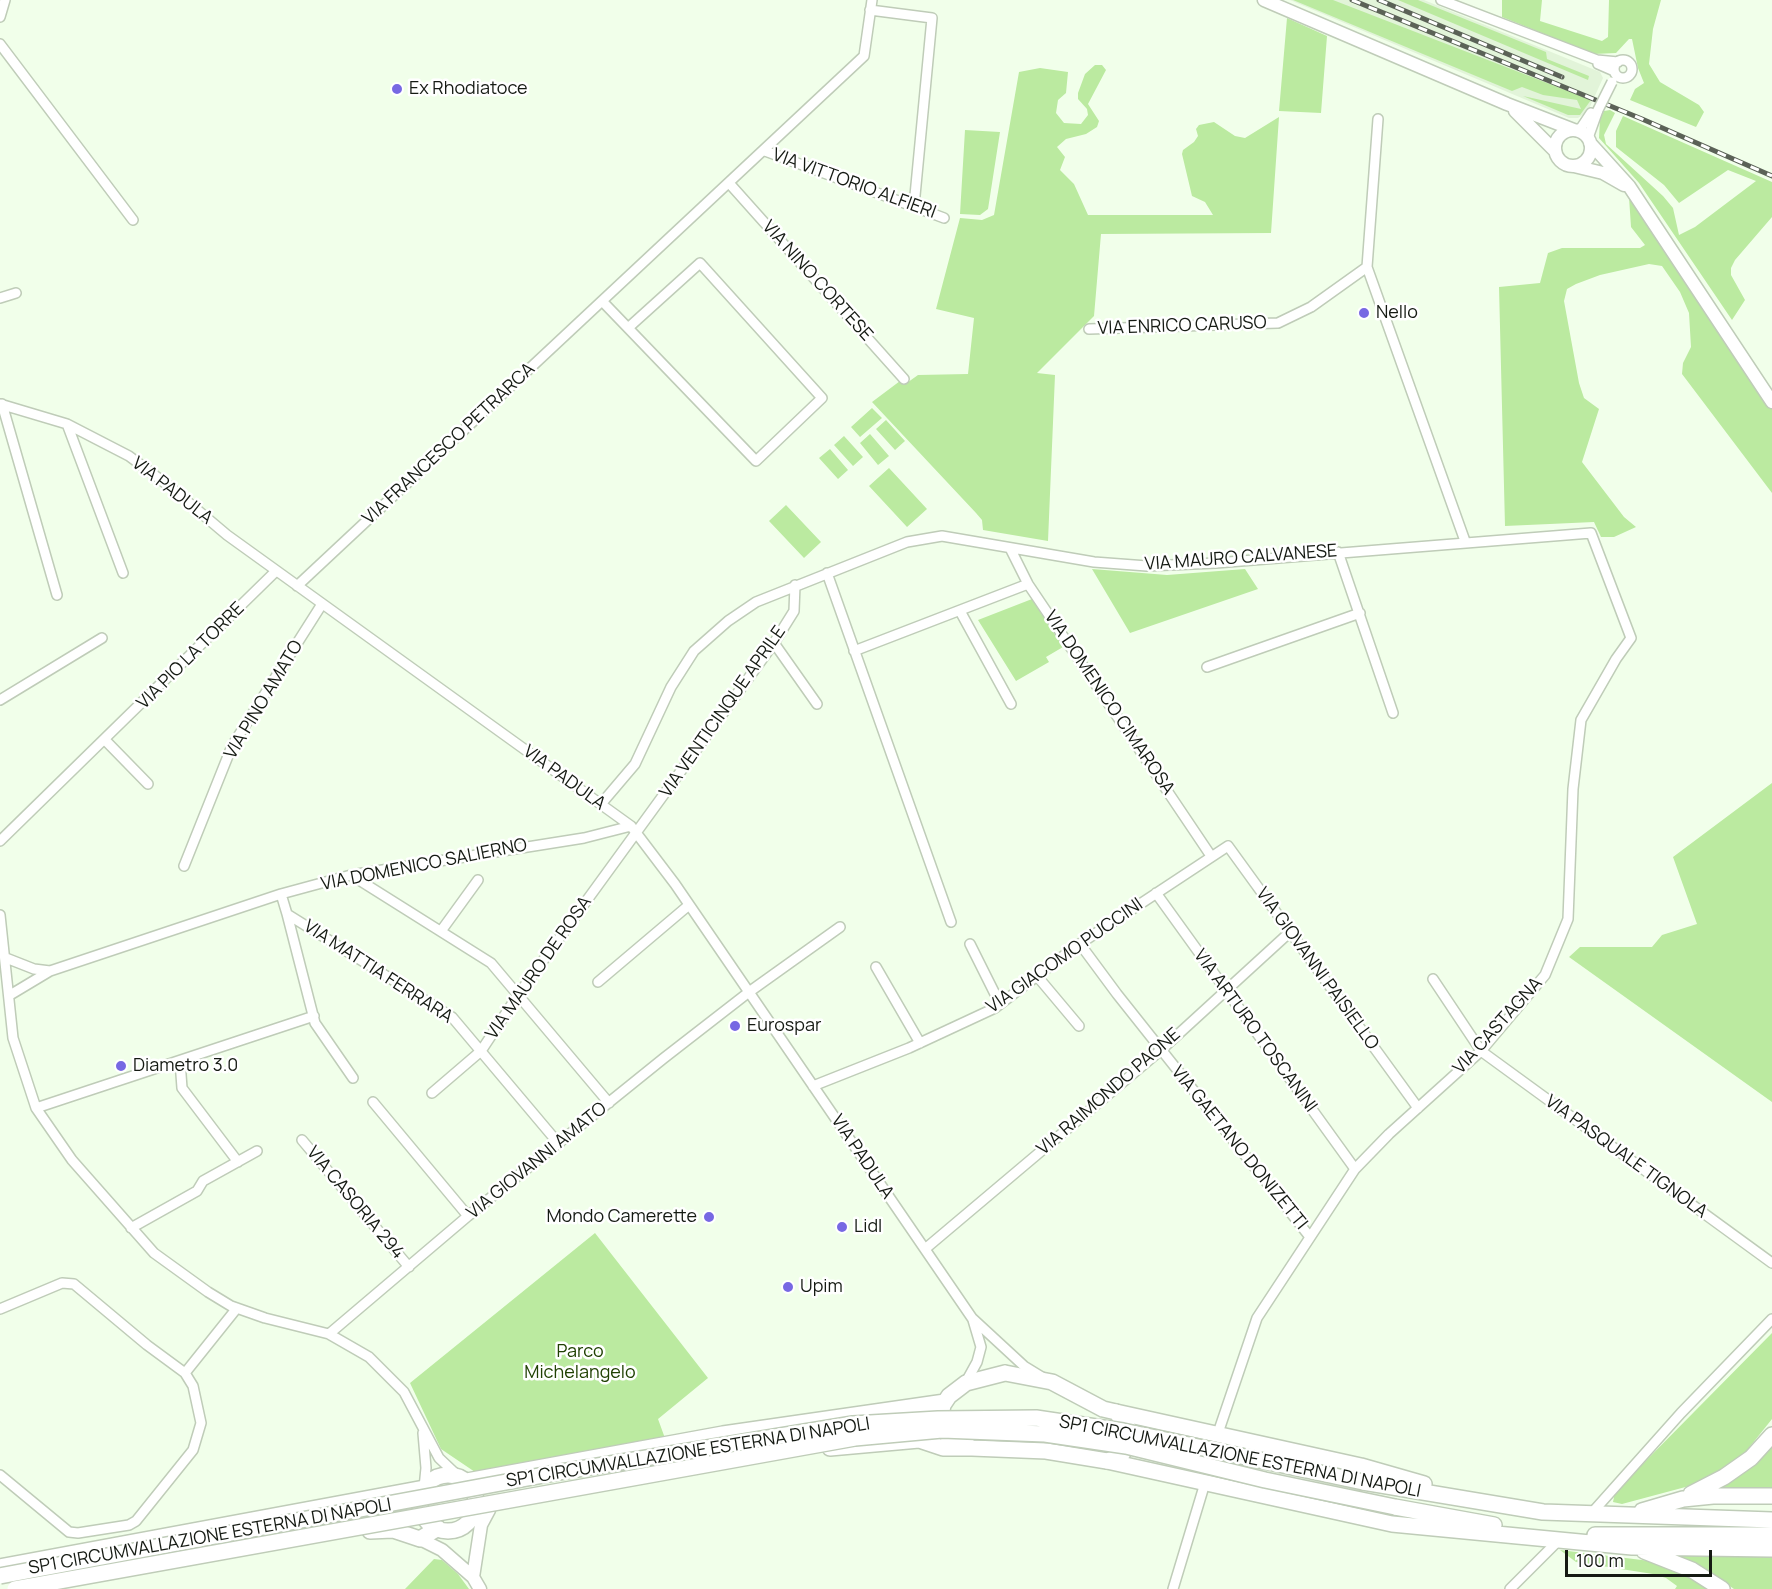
<!DOCTYPE html>
<html>
<head>
<meta charset="utf-8">
<style>
  body { margin:0 }
  #map { position:relative; width:1772px; height:1589px; overflow:hidden; background:#f1ffea; font-family:Manrope,sans-serif }
  canvas { display:block }
  .scale { position:absolute; left:1565px; top:1550px; width:147px; height:27px; box-sizing:border-box; border:3px solid #151a13; border-top:0; padding-left:8px; font-size:18px; line-height:21px; white-space:nowrap; color:#151a13; -webkit-text-stroke:4px #fff; paint-order:stroke }
</style>
</head>
<body>
<div id="map">
<canvas width="1772" height="1589"></canvas>
<div class="scale">100 m</div>
</div>
<script>
const context = document.querySelector('canvas').getContext('2d');
context.lineJoin = 'round';
function paint(path, color) {
  context.fillStyle = color;
  context.fill(path, 'evenodd');
}
function toPath(rows) {
  const path = new Path2D();
  for (const r of rows) {
    if (r.length === 3) {
      path.moveTo(r[0] + r[2], r[1]);
      path.arc(r[0], r[1], r[2], 0, 2 * Math.PI);
      continue;
    }
    path.moveTo(r[0], r[1]);
    for (let i = 2; i < r.length; i += 2) path.lineTo(r[i], r[i + 1]);
  }
  return path;
}
function trace(path, color, width, dash) {
  context.strokeStyle = color;
  context.lineWidth = width;
  context.lineCap = dash ? 'butt' : 'round';
  context.setLineDash(dash || []);
  context.stroke(path);
}
function write(font, color, halo, rows, align = 'center') {
  context.font = font + ' Manrope,sans-serif';
  context.lineWidth = 5;
  context.setLineDash([]);
  context.textBaseline = 'middle';
  context.strokeStyle = halo;
  context.fillStyle = color;
  for (const [text, x, y, turn = 0] of rows) {
    context.save();
    context.translate(x, y);
    context.rotate((+turn || 0) * Math.PI / 180);
    context.textAlign = isNaN(turn) ? turn : align;
    if (halo) context.strokeText(text, 0, 0);
    context.fillText(text, 0, 0);
    context.restore();
  }
}
paint(toPath([
  [1290,0,1424,0,1600,72,1603,78,1588,111,1578,118,1569,118]
]), '#e2f4d9');
paint(toPath([
  [1293,0,1333,0,1591,100,1580,115,1568,115,1523,96,1581,109,1577,100,1543,95,1522,87,1512,91],
  [1398,0,1418,0,1546,52,1547,59,1589,76,1588,80],
  [1502,0,1542,0,1540,21,1602,41,1608,37,1609,0,1661,0,1653,29,1649,64,1660,82,1699,105,1704,112,1696,127,1630,100,1635,89,1644,83,1638,68,1632,39,1629,39,1616,53,1594,54,1502,17],
  [1287,18,1327,36,1321,113,1279,111],
  [1095,65,1102,65,1106,70,1088,104,1099,121,1097,127,1086,134,1066,139,1057,147,1065,157,1060,170,1074,184,1088,215,1213,215,1205,202,1192,196,1182,154,1183,150,1194,142,1198,136,1196,129,1199,125,1214,122,1235,136,1245,138,1279,117,1271,233,1101,234,1094,316,1037,373,1055,375,1048,541,983,530,982,520,976,513,872,402,900,381,904,385,918,375,968,374,974,318,936,309,960,218,982,220,994,215,1019,72,1040,68,1068,72,1066,93,1058,100,1056,113,1064,123,1081,124,1088,115,1087,109,1078,99,1078,93,1085,74],
  [1610,110,1615,113,1604,135,1606,144,1663,196,1673,208,1679,235,1695,227,1756,181,1728,170,1679,203,1664,185,1616,147,1616,131,1623,116,1772,182,1772,217,1735,260,1731,268,1731,275,1745,300,1732,320,1639,183,1599,138,1600,119,1604,111],
  [965,130,1000,132,988,209,980,215,960,214],
  [1629,197,1772,408,1772,493,1682,374,1683,363,1691,347,1689,313,1680,292,1662,266,1649,264,1600,275,1576,284,1567,289,1564,301,1579,383,1584,398,1599,409,1582,462,1624,517,1636,527,1614,537,1601,537,1594,522,1505,526,1499,287,1540,283,1548,253,1562,248,1640,248,1645,245,1631,227],
  [872,408,882,418,860,437,851,427],
  [886,420,905,441,895,450,876,429],
  [870,434,889,456,878,465,860,443],
  [844,436,863,457,853,466,834,445],
  [830,449,848,470,838,479,819,458],
  [889,468,927,509,907,527,869,486],
  [786,505,821,542,804,558,769,521],
  [1092,569,1167,575,1245,569,1258,589,1130,633],
  [1032,599,1063,647,1046,657,1049,662,1016,681,978,620],
  [1772,783,1772,1102,1569,957,1580,947,1652,947,1662,935,1697,924,1673,857],
  [595,1233,708,1378,658,1419,666,1441,475,1472,441,1449,410,1383],
  [1772,1333,1772,1419,1744,1454,1720,1472,1693,1485,1622,1504,1613,1502,1615,1492],
  [1772,1439,1772,1489,1717,1488],
  [1560,1550,1650,1561,1684,1572,1715,1589,1675,1589,1677,1586,1666,1578,1653,1574,1576,1562],
  [1677,1552,1772,1556,1772,1589,1734,1589,1707,1570,1675,1556],
  [434,1559,442,1560,458,1574,469,1589,405,1589]
]), '#bbeaa0');
const minor = toPath([
  [1441,0,1597,60,1618,62],
  [870,10,932,18,914,206],
  [0,17,5,0],
  [0,44,133,220],
  [1623,69,9],
  [1598,64,1614,71],
  [1579,131,1591,113],
  [1588,138,1598,110],
  [765,151,944,218],
  [729,183,904,379],
  [1367,267,1378,119],
  [0,298,16,293],
  [602,301,628,328,756,461,822,398,700,263,628,328],
  [1089,329,1278,323,1311,307,1367,267,1465,541],
  [0,404,67,424,129,456,169,486,227,535,631,826,675,884,972,1318,1024,1366,1042,1377],
  [2,404,57,595],
  [67,424,123,573],
  [1010,548,1028,584,1211,856],
  [1338,552,1393,713],
  [827,573,951,922],
  [297,586,864,56,872,0],
  [960,611,1011,704],
  [774,643,817,704],
  [854,651,1028,584],
  [1207,667,1360,613],
  [0,700,102,638],
  [105,740,148,784],
  [601,804,635,764,671,687,694,651,728,621,756,602,907,542,942,536,1094,562,1147,566,1216,563,1591,533,1631,638,1616,659,1581,720,1573,789,1568,919,1545,975,1481,1051,1389,1134,1355,1169,1257,1318,1218,1433],
  [0,841,276,571],
  [184,866,232,746,322,604],
  [351,875,491,963,609,1103],
  [1156,893,1355,1169],
  [281,894,287,914,452,1017,559,1144],
  [287,914,315,1023,353,1078],
  [0,915,13,1038,36,1108,72,1160,154,1253,208,1292,231,1306,265,1318,329,1334,369,1357,404,1392,439,1458,458,1476],
  [441,931,478,880],
  [970,944,1000,1004],
  [1080,944,1117,994,1310,1237],
  [6,958,34,969,50,971],
  [876,967,920,1043],
  [1037,976,1079,1026],
  [1433,979,1481,1051,1772,1263],
  [598,982,689,905],
  [10,995,50,971,281,894,351,875,584,838,631,826],
  [180,1061,182,1088,238,1162],
  [813,1086,909,1048,995,1008,1075,947,1228,846,1418,1108],
  [432,1093,481,1051,518,995,774,643,794,611,795,585],
  [373,1102,468,1216],
  [36,1108,314,1016],
  [302,1140,409,1267],
  [131,1228,197,1191,203,1181,257,1151],
  [925,1249,1161,1050,1290,932],
  [0,1309,62,1283,74,1284,147,1345,185,1373,193,1386,201,1423,193,1450,136,1521,129,1525,78,1533,69,1532,0,1475],
  [329,1334,468,1216,664,1058,749,992,840,927],
  [185,1373,237,1308],
  [966,1382,977,1362,981,1347,973,1320],
  [423,1433,426,1468,424,1488],
  [1590,1515,1681,1413,1772,1319],
  [1173,1589,1205,1483],
  [1510,1589,1558,1541]
]);
const tertiary = toPath([
  [1264,0,1507,104,1574,130],
  [1515,111,1555,151],
  [1573,148,18],
  [1590,143,1629,186,1772,402],
  [1574,166,1603,173,1624,185],
  [420,1539,442,1550,473,1577,480,1589],
  [473,1577,481,1525,489,1510]
]);
const primary = toPath([
  [1005,1373,1052,1382,1103,1409,1116,1412,1129,1429,1128,1444,1121,1456,1107,1461,1046,1451,972,1448,949,1438,940,1421,943,1405,949,1396,966,1383,1005,1373],
  [830,1448,919,1440,943,1448,972,1448],
  [448,1503,28],
  [467,1481,723,1434,945,1402],
  [370,1531,393,1530,420,1539,438,1528],
  [0,1567,424,1488]
]);
const trunk = toPath([
  [1116,1412,1361,1466,1424,1484],
  [1107,1461,1392,1524,1632,1547,1772,1549],
  [1363,1482,1543,1512,1772,1520],
  [1691,1494,1724,1477,1751,1458,1772,1435],
  [1395,1507,1494,1525],
  [1642,1511,1683,1499,1713,1496,1772,1496],
  [1595,1535,1772,1535],
  [1644,1551,1692,1570,1722,1589]
]);
trace(minor, '#bfccb8', 12);
trace(tertiary, '#bfccb8', 15);
trace(primary, '#bfccb8', 18);
trace(trunk, '#bfccb8', 18);
trace(minor, '#fff', 9);
trace(tertiary, '#fff', 12);
trace(primary, '#fff', 15);
trace(trunk, '#fff', 15);
const rail = toPath([
  [1352,0,1642,119,1772,176],
  [1379,0,1562,77]
]);
trace(rail, '#5b6257', 5);
trace(rail, '#fff', 3, [9]);
const minorBridge = toPath([
  [1598,110,1612,82]
]);
const trunkBridge = toPath([
  [0,1576,560,1472,853,1424,938,1419,1036,1418,1123,1431,1363,1482],
  [15,1589,855,1438,942,1430,1045,1434,1126,1446,1265,1480,1395,1507]
]);
trace(minorBridge, '#bfccb8', 12, []);
trace(trunkBridge, '#bfccb8', 18, []);
trace(minorBridge, '#fff', 9);
trace(trunkBridge, '#fff', 15);
for (const [x, y, r, color] of [
  [397,89,6,"#7768e3"],
  [1364,313,6,"#7768e3"],
  [735,1026,6,"#7768e3"],
  [121,1066,6,"#7768e3"],
  [709,1217,6,"#7768e3"],
  [842,1227,6,"#7768e3"],
  [788,1287,6,"#7768e3"]
]) {
  const dot = new Path2D();
  dot.arc(x, y, r, 0, 2 * Math.PI);
  context.fillStyle = color;
  context.fill(dot);
  trace(dot, '#fff', 2);
}
write('18px', '#151a13', '#fff', [
  ["Ex Rhodiatoce",409,89],
  ["Nello",1376,313],
  ["Eurospar",747,1026],
  ["Diametro 3.0",133,1066],
  ["Mondo Camerette",697,1217,"right"],
  ["Lidl",854,1227],
  ["Upim",800,1287]
], 'left');
write('18px', '#151a13', '#fff', [
  ["VIA VITTORIO ALFIERI",854,184,20],
  ["VIA NINO CORTESE",817,281,48],
  ["VIA ENRICO CARUSO",1182,326,-2],
  ["VIA FRANCESCO PETRARCA",449,444,-43],
  ["VIA PADULA",172,491,38],
  ["VIA MAURO CALVANESE",1241,558,-4],
  ["VIA PIO LA TORRE",191,656,-45],
  ["VIA PINO AMATO",264,700,-59],
  ["VIA DOMENICO CIMAROSA",1109,703,56],
  ["VIA VENTICINQUE APRILE",723,712,-55],
  ["VIA PADULA",564,778,36],
  ["VIA DOMENICO SALIERNO",424,865,-11],
  ["VIA GIACOMO PUCCINI",1065,956,-35],
  ["VIA MAURO DE ROSA",539,968,-55],
  ["VIA GIOVANNI PAISIELLO",1317,969,54],
  ["VIA MATTIA FERRARA",378,972,33],
  ["VIA CASTAGNA",1498,1026,-48],
  ["VIA ARTURO TOSCANINI",1255,1031,54],
  ["VIA RAIMONDO PAONE",1109,1092,-41],
  ["VIA GAETANO DONIZETTI",1239,1148,51],
  ["VIA PADULA",862,1157,56],
  ["VIA PASQUALE TIGNOLA",1626,1157,36],
  ["VIA GIOVANNI AMATO",537,1161,-39],
  ["VIA CASORIA 294",355,1203,50],
  ["SP1 CIRCUMVALLAZIONE ESTERNA DI NAPOLI",688,1453,-9],
  ["SP1 CIRCUMVALLAZIONE ESTERNA DI NAPOLI",1240,1457,11],
  ["SP1 CIRCUMVALLAZIONE ESTERNA DI NAPOLI",210,1537,-10]
]);
write('18px', '#204103', '#fff', [
  ["Parco",580,1352],
  ["Michelangelo",580,1373]
]);
</script>
</body>
</html>
